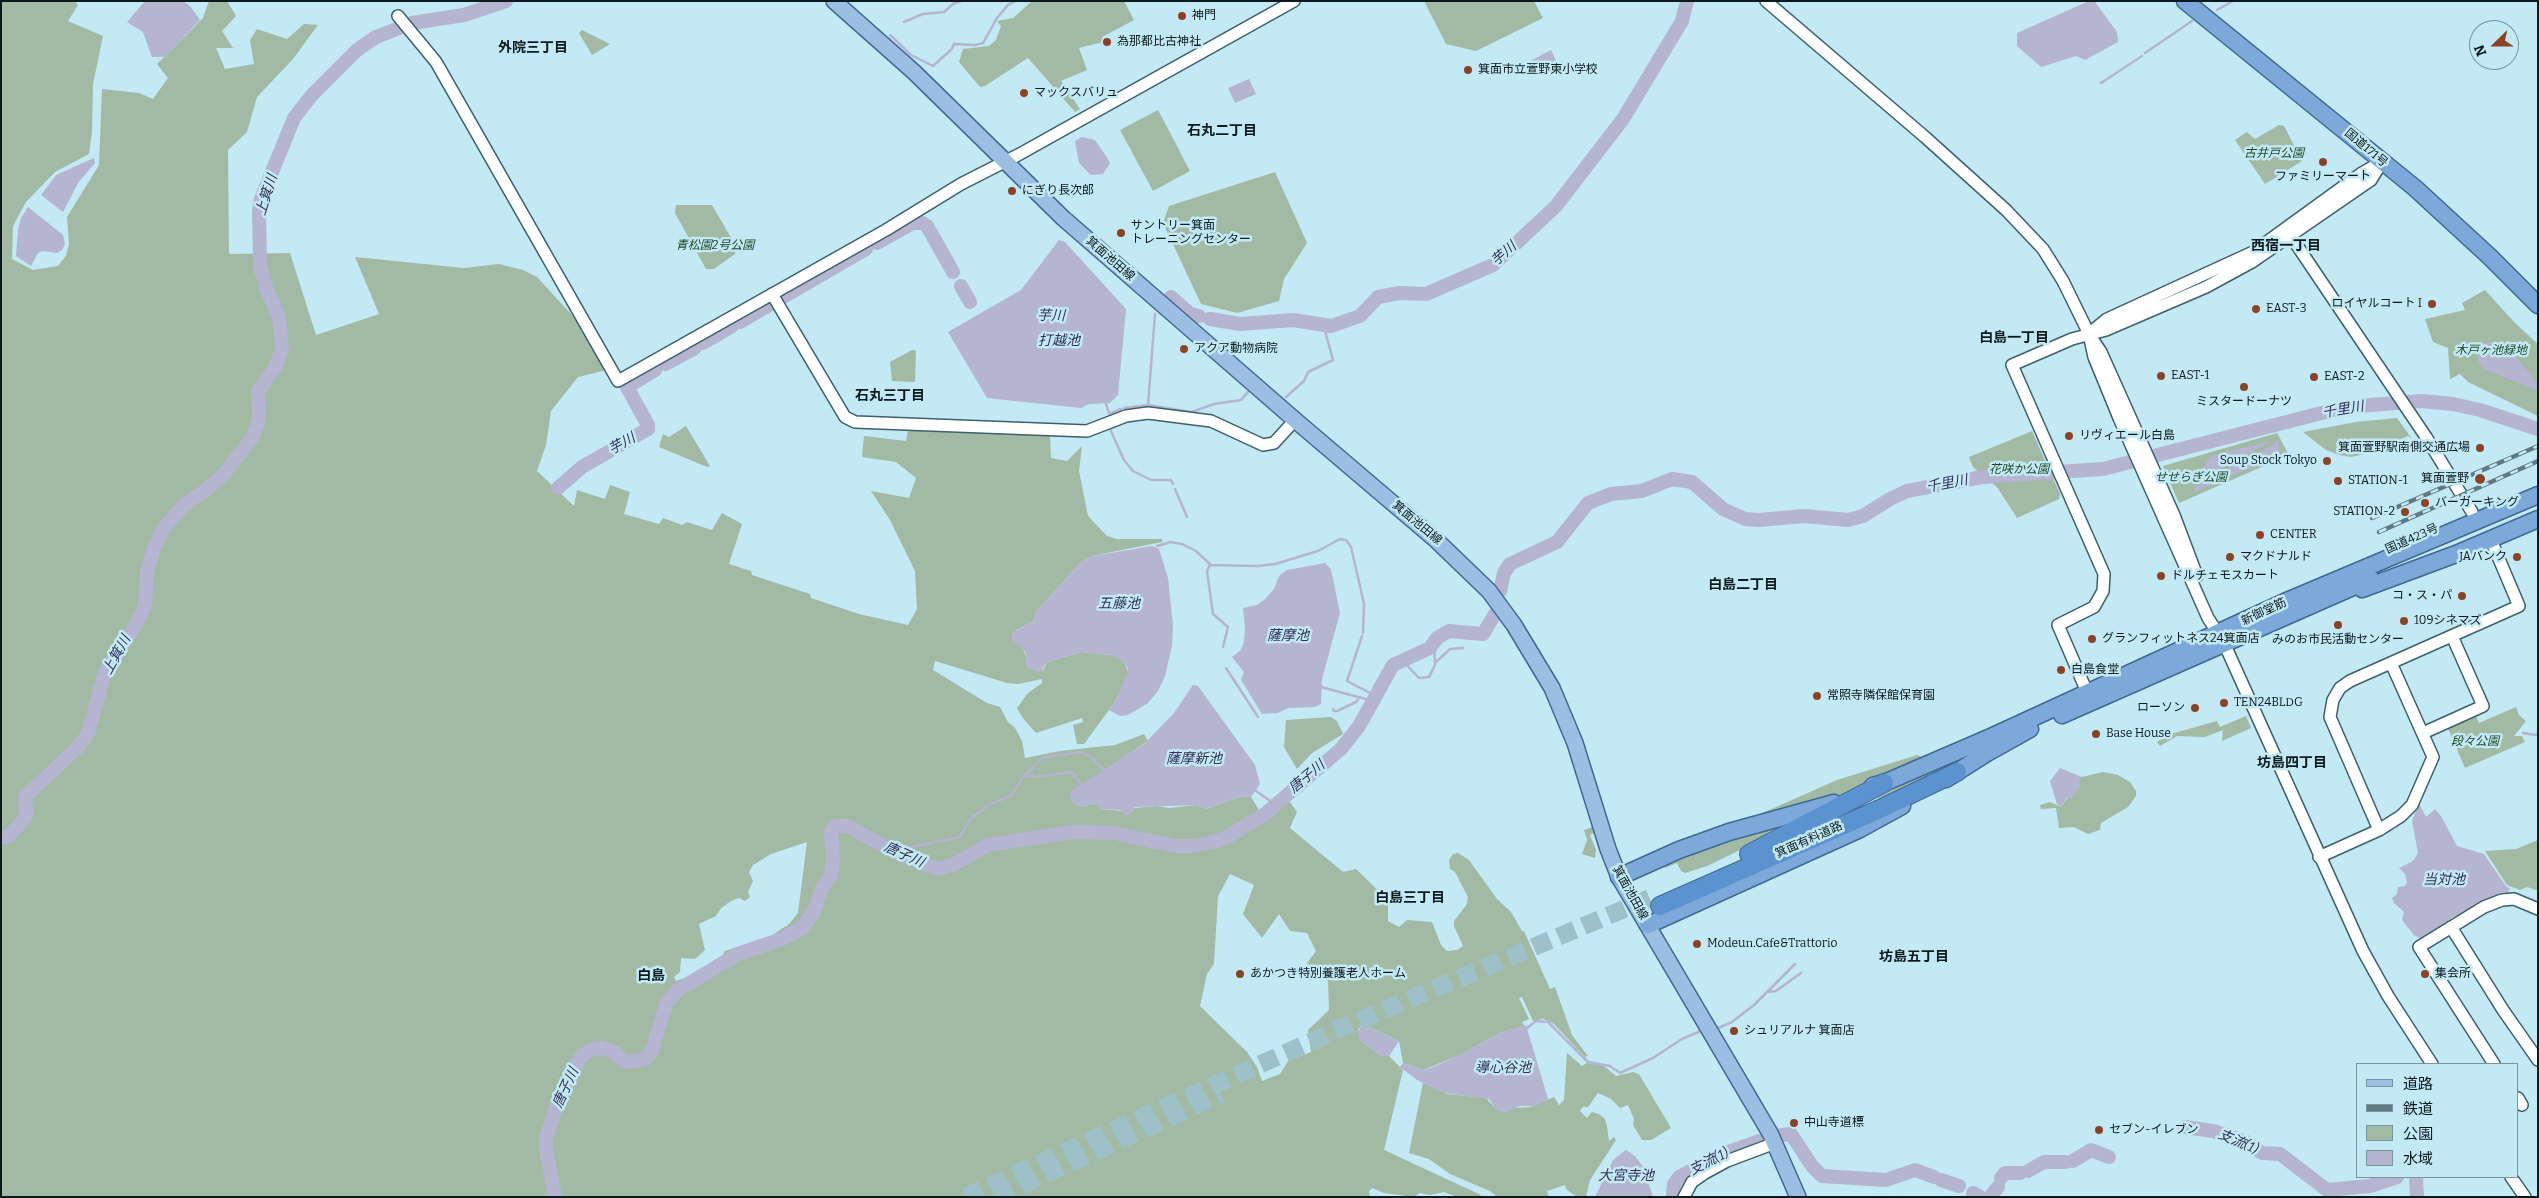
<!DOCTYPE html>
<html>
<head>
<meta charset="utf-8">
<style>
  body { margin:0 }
  #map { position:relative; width:2539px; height:1198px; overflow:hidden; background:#c2e9f4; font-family:Bitter,"Noto Sans JP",serif }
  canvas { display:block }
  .frame { position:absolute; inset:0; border:2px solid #0c1a1e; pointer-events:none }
  .legend { position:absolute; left:2356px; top:1063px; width:162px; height:115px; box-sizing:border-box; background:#c2e9f4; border:1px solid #79969e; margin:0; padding:6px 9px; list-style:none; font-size:15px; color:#0c1a1e }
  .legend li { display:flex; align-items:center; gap:10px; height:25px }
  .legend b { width:25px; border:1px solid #79969e }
  .north { position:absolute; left:2469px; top:20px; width:50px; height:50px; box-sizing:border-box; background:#c2e9f4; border:1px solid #79969e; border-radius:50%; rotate:248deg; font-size:14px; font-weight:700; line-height:20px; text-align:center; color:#0c1a1e }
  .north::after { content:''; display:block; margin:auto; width:18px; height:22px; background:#8c4325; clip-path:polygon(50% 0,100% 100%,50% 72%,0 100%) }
</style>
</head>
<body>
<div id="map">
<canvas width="2539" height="1198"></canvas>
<div class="frame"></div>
<ul class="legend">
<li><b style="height:6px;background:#9dbee3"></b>道路</li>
<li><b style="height:6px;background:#5f7980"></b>鉄道</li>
<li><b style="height:14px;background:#a2b9a4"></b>公園</li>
<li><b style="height:14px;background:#b5b4d1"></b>水域</li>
</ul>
<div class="north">N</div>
</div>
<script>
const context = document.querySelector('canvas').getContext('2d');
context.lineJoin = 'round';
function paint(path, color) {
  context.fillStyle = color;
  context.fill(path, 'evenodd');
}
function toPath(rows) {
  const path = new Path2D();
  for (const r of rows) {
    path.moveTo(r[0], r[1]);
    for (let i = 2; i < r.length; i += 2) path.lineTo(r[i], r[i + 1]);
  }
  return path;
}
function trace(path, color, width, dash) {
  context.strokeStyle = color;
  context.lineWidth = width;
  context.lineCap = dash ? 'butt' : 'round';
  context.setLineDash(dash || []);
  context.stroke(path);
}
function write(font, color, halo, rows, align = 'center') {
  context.font = font + ' Bitter,"Noto Sans JP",serif';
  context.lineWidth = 5;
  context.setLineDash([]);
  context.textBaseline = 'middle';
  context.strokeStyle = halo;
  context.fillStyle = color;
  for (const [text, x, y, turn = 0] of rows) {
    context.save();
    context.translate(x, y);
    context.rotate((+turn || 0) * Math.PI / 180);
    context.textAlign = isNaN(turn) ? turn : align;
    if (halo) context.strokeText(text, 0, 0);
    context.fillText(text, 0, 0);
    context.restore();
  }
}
paint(toPath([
  [1,1,75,1,78,5,68,21,103,36,93,84,92,132,89,154,55,172,26,202,13,226,12,259,33,270,58,266,66,256,69,244,67,217,99,165,102,89,139,93,153,99,168,78,157,64,203,18,209,1,227,1,236,16,222,31,233,48,216,48,225,69,254,64,250,40,257,29,287,39,304,24,318,25,293,59,257,97,247,132,228,150,229,254,290,253,316,335,379,314,355,257,464,268,499,264,523,270,537,277,583,327,607,370,578,377,551,411,546,445,537,471,574,506,577,490,605,499,610,485,630,492,624,514,659,524,663,518,682,525,687,522,712,530,722,513,742,524,729,564,751,571,752,575,810,594,811,598,859,614,908,625,917,609,915,571,890,520,871,491,909,498,916,478,896,462,862,457,864,436,906,441,908,430,1050,436,1051,458,1067,461,1082,446,1079,471,1088,516,1107,536,1117,539,1162,539,1162,542,1092,556,1080,563,1036,612,1034,621,1015,631,1019,645,1023,648,1026,657,1043,670,1047,662,1081,652,1111,655,1124,661,1128,672,1119,695,1109,710,1084,744,1077,744,1073,725,1083,722,1082,718,1036,733,1022,717,1017,708,1028,693,1042,683,1042,679,1018,684,1007,683,935,661,933,670,987,703,1000,707,1008,722,1015,728,1022,741,1025,758,1060,751,1115,745,1144,734,1148,741,1104,771,1080,807,1097,803,1102,809,1132,812,1134,808,1157,806,1169,808,1197,805,1206,809,1245,795,1251,797,1259,810,1281,796,1290,802,1297,812,1290,828,1343,872,1356,869,1388,900,1388,921,1399,927,1407,920,1432,922,1441,945,1447,951,1457,950,1463,946,1454,926,1454,921,1467,904,1468,897,1455,872,1450,869,1449,860,1453,854,1458,853,1469,860,1497,899,1511,912,1522,931,1524,931,1550,989,1555,987,1572,1035,1588,1056,1585,1057,1554,1024,1543,1019,1533,1021,1522,997,1519,998,1529,1019,1522,1022,1524,1026,1502,1032,1458,1056,1423,1070,1403,1063,1399,1041,1362,1024,1358,1030,1360,1040,1381,1056,1389,1056,1403,1070,1384,1150,1481,1195,1479,1197,1458,1197,1444,1192,1430,1195,1420,1193,1414,1197,1384,1193,1372,1188,1369,1191,1370,1197,1,1197],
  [807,842,798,913,789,924,771,936,725,951,719,961,691,976,676,981,674,977,680,972,681,958,695,959,705,950,699,924,716,916,721,908,731,901,739,898,745,901,750,897,748,892,753,881,749,872,753,865,771,854],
  [1230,874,1254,885,1243,914,1262,938,1279,914,1290,931,1307,933,1316,951,1307,963,1328,981,1329,1010,1308,1030,1311,1052,1289,1060,1280,1074,1262,1081,1257,1067,1247,1052,1200,1006,1207,974,1214,964,1218,896],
  [1032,1,1124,1,1134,20,1102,37,1103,42,1079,48,1087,70,1061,81,1080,109,1075,112,1028,58,985,86,980,87,959,62,963,49,989,46,996,40,1001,26,997,21,1013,18],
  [1424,1,1534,1,1543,18,1476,51,1446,44],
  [582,30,610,44,592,55,579,33],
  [1158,110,1190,171,1153,191,1120,130],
  [2279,125,2284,126,2302,161,2265,184,2235,140,2247,132,2255,139],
  [1275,172,1307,243,1284,279,1279,301,1237,313,1201,304,1163,223,1169,206],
  [676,205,712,205,736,246,735,254,714,269,706,269,675,213],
  [2485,290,2515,323,2538,344,2538,416,2468,382,2460,374,2450,379,2448,348,2433,342,2425,319,2465,310,2462,303],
  [912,350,916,351,915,382,892,381,890,362],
  [2397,418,2412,439,2408,436,2365,454,2351,457,2339,455,2326,450,2303,432,2356,422],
  [686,426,710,466,707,467,659,447,663,434,669,437],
  [2032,431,2060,494,2059,499,2017,518,1997,487,1973,467,1969,457],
  [2277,433,2289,455,2179,503,2163,466],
  [2516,707,2519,715,2526,721,2514,736,2522,736,2525,742,2465,768,2447,726,2475,714,2479,723],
  [2246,716,2251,728,2222,741,2223,730,2205,737,2177,736,2160,746,2157,742,2167,735,2217,721,2220,727],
  [1331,717,1337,721,1343,734,1312,753,1297,769,1284,747,1286,720],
  [1979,750,1965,759,1878,800,1879,797,1931,770],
  [1917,755,1922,757,1831,800,1733,826,1837,780],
  [2103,772,2118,775,2130,782,2136,791,2136,796,2128,807,2101,823,2100,830,2088,834,2074,827,2059,828,2056,808,2041,809,2040,805,2050,802,2061,807,2068,797,2071,798,2080,786,2077,784,2082,777],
  [1812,815,1707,866,1685,873,1681,871,1677,863,1665,868,1663,863,1701,845],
  [1592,827,1594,833,1590,835,1596,850,1595,858,1582,854,1587,840,1584,830],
  [2538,840,2538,889,2536,890,2527,887,2520,890,2507,885,2485,851,2516,849],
  [1567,1053,1582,1066,1587,1063,1604,1066,1616,1076,1633,1072,1639,1074,1671,1128,1651,1140,1642,1140,1633,1125,1634,1119,1628,1105,1620,1108,1611,1099,1598,1093,1588,1107,1583,1107,1580,1111,1587,1118,1592,1112,1599,1114,1605,1119,1607,1126,1609,1141,1614,1137,1616,1140,1590,1180,1586,1197,1577,1197,1566,1189,1565,1185,1547,1191,1549,1197,1497,1197,1490,1191,1450,1174,1429,1159,1409,1153,1423,1083,1447,1094,1486,1098,1496,1109,1530,1107,1554,1097,1559,1105,1564,1100]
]), '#a2b9a4');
paint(toPath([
  [145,1,183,1,190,6,200,20,164,57,152,57,143,32,127,22],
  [2089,1,2095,2,2117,32,2118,42,2085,60,2076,56,2041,67,2017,46,2017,33],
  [1551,50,1557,63,1532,75,1526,63],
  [1249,79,1256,94,1235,103,1228,88],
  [1082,137,1095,140,1106,156,1110,163,1103,174,1091,175,1079,163,1075,141],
  [94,158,95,163,78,183,63,212,41,195,56,175],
  [28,207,63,235,65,244,62,250,57,253,43,251,38,253,31,266,16,256,18,230,21,218],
  [1059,240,1065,242,1126,309,1118,395,1110,403,1089,404,1081,408,987,398,948,332,1021,290],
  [2490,342,2498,343,2515,355,2538,384,2538,391,2482,368,2478,360,2478,351,2482,344],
  [2274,440,2196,483,2210,456],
  [2279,441,2279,455,2193,493,2195,487],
  [1152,546,1159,549,1168,578,1173,626,1172,646,1165,676,1158,691,1148,703,1128,715,1120,716,1109,710,1119,695,1128,669,1124,661,1111,655,1081,652,1047,662,1040,672,1028,669,1025,661,1026,654,1023,648,1012,641,1012,633,1034,621,1036,612,1080,563,1092,556],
  [1325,563,1331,569,1340,613,1322,679,1321,704,1315,707,1288,708,1278,713,1262,714,1241,680,1244,672,1232,657,1241,650,1244,642,1245,627,1243,608,1257,605,1265,599,1274,589,1279,576,1287,570],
  [1193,685,1198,686,1255,765,1260,784,1251,797,1239,797,1206,809,1197,805,1135,807,1129,815,1125,816,1120,810,1102,809,1097,803,1080,807,1073,804,1070,800,1071,791,1143,745,1174,713],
  [2060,768,2082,777,2078,784,2080,786,2071,799,2067,797,2061,807,2057,804,2050,781],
  [2419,803,2426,817,2435,809,2441,816,2457,846,2484,854,2506,886,2510,889,2507,893,2502,892,2452,918,2421,939,2414,935,2402,920,2404,912,2394,903,2392,898,2397,894,2398,887,2405,886,2407,882,2405,874,2399,868,2413,861,2418,853,2412,821],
  [1362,1024,1399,1041,1389,1056,1381,1056,1360,1040,1358,1032],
  [1526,1025,1548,1099,1536,1106,1520,1106,1506,1112,1500,1111,1496,1109,1489,1099,1444,1093,1417,1080,1400,1067,1403,1063,1423,1070,1433,1067,1458,1056,1502,1032],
  [1626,1150,1635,1156,1644,1168,1653,1197,1595,1197,1613,1160]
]), '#b5b4d1');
trace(toPath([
  [2217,10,2233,1],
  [904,22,923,14,944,12,953,4,961,1],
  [890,35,911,55,933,66,952,49,954,44,975,45,983,43,997,18,1008,5,1015,1],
  [2145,53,2192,21],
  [2101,83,2142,56],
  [1286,397,1304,381,1308,372,1333,360,1324,327],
  [1106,404,1108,410],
  [1148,405,1155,314],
  [1124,408,1148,405,1192,412,1214,404,1241,400,1248,392],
  [1109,412,1109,414,1121,409],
  [1110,429,1124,460,1133,471,1151,480,1171,480,1173,484],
  [1175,489,1187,517],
  [1157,546,1171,542,1182,544,1196,551,1210,564],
  [1362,636,1347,681,1376,696],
  [1223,647,1228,627,1213,614,1207,571,1210,565,1258,566,1275,564,1318,551,1340,539,1346,540,1351,547,1364,604,1363,633],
  [1403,661,1419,678,1429,677,1435,665,1434,641],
  [1435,663,1450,649,1463,648],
  [1226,668,1258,717],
  [1321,687,1373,701],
  [1333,709,1334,711,1337,711,1356,702,1360,697],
  [2523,733,2536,735],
  [1025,775,1035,777,1072,772,1081,784],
  [1256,791,1276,805],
  [892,851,960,837,971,818,989,805,1011,796,1025,775,1043,758,1079,752,1086,754,1094,759,1104,771],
  [1768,992,1776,991,1801,973],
  [1527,1028,1536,1021,1548,1022,1588,1062,1610,1066,1620,1073,1653,1058,1682,1039,1703,1030],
  [1716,1029,1732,1022,1754,1005,1795,964]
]), '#b5b4d1', 2.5);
trace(toPath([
  [877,243,913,223,922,223,927,226,953,272],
  [961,286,970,302],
  [1171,297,1190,314,1199,316],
  [1210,319,1240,324,1293,320,1331,326,1360,316,1378,297,1399,293,1426,294,1493,265,1556,206,1623,119,1682,21,1687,1],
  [740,322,866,249],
  [703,343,732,326],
  [665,364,695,348],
  [558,488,582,467,648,429,648,425,627,387,655,370],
  [200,495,223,475,253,437,259,418,258,392,276,366,282,348,279,317,266,288,260,266,259,212,261,199,294,118,312,95,357,50,376,37,412,23,464,15,506,1],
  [1500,591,1504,573,1510,564,1557,542,1588,503,1611,494,1642,491,1672,479,1692,482,1723,509,1745,519,1759,520,1804,516,1848,520,1863,516,1890,499,1907,491,1982,477,2103,469,2345,407,2421,401,2453,404,2480,410,2538,429],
  [25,806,26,796,77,748,88,734,105,672,138,621,145,605,147,572,153,551,163,529,181,508,195,497],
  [2,837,7,837,12,833,26,816,27,810],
  [2185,1127,2213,1131,2246,1142,2262,1153,2280,1154,2327,1190,2370,1186,2397,1177],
  [1782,1135,1791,1134,1812,1166,1822,1176,1886,1180,1915,1170,1934,1177],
  [2073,1161,2091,1150,2109,1157],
  [2028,1171,2044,1162,2066,1162],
  [2416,1177,2417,1197],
  [2001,1178,2005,1173,2020,1173],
  [1941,1180,1959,1186],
  [1973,1193,1980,1197],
  [555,1197,546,1149,546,1138,556,1108,580,1058,590,1050,602,1048,614,1052,625,1062,644,1060,652,1051,666,1004,678,990,738,954,782,939,802,928,814,912,821,890,831,875,833,858,831,832,835,826,847,826,901,855,937,869,953,865,988,845,1073,832,1114,833,1175,846,1194,846,1214,842,1229,836,1265,814,1342,748,1359,726,1393,665,1430,648,1437,638,1449,631,1483,634,1495,614],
  [1673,1197,1674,1184,1679,1177,1728,1152,1759,1141],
  [1990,1197,1998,1187]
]), '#b5b4d1', 14);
trace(toPath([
  [965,1197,1339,1029,1655,896],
  [996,1197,1221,1094]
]), '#9ec0c9', 18, [18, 9]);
const tertiary = toPath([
  [1766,1,1925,137,2006,210,2043,249,2063,281,2089,334,2101,352,2174,515,2197,576],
  [398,16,436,62,618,381,886,230,961,184,1018,155,1294,1],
  [2288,232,2426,437,2472,512],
  [772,294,845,417,855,422,1087,431,1126,416,1148,413,1211,421,1263,445,1274,443,1295,420],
  [2090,333,2107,319,2253,252,2362,173,2381,162],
  [2089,334,2094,357,2119,418,2208,618,2224,643,2363,951,2388,996,2432,1064],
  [2087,692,2058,625,2094,607,2103,591,2104,574,2012,365,2072,339,2106,330,2206,287,2252,262,2371,180,2382,162],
  [2423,733,2483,706,2452,636],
  [2379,830,2330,717,2333,700,2340,688,2350,681,2519,606,2491,540],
  [2319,857,2379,830,2401,816,2412,805,2433,757,2391,663],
  [2451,927,2503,1010,2538,1060],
  [2494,1064,2419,947,2484,907,2502,900,2514,899,2538,909],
  [2518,1098,2522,1105],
  [2511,1177,2525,1197],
  [1684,1197,1692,1182,1705,1173,1727,1161,1775,1143]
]);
const primary = toPath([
  [834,1,914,72,1063,218,1295,420,1436,540,1489,591,1514,625,1552,688,1575,743,1608,849,1619,877,1770,1133,1798,1197]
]);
const trunk = toPath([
  [2185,1,2415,188,2490,257,2538,305],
  [2362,589,2456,554,2538,519],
  [2062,715,2371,579],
  [1946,779,1987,753,2030,729],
  [1873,786,1884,783,1993,736,2289,600,2538,495],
  [1619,877,1679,850,1729,832,1834,803],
  [1648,925,1860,829,1902,806]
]);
const motorway = toPath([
  [1749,854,1884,783],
  [1660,906,1880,809,1957,772]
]);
trace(tertiary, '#3d606a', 14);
trace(primary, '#3f6992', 18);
trace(trunk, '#3f6992', 19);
trace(motorway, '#3f6992', 20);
trace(tertiary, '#fff', 11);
trace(primary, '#9dbee3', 15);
trace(trunk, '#7ca8da', 16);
trace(motorway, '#5b93d1', 18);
const rail = toPath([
  [2372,518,2538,446],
  [2379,532,2538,461]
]);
trace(rail, '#5f7980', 4.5);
trace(rail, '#c2e9f4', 2.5, [8]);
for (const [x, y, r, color] of [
  [1182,16,5,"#8c4325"],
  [1107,42,5,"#8c4325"],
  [1468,70,5,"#8c4325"],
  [1024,93,5,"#8c4325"],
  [2323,162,5,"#8c4325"],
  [1012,191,5,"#8c4325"],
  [1121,233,5,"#8c4325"],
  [2432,304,5,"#8c4325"],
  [2256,309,5,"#8c4325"],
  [1184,349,5,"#8c4325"],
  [2161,376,5,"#8c4325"],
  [2314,377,5,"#8c4325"],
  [2244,387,5,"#8c4325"],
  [2069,436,5,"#8c4325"],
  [2480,448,5,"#8c4325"],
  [2327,461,5,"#8c4325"],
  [2480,479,6,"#8c4325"],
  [2338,481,5,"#8c4325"],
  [2425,503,5,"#8c4325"],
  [2405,512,5,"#8c4325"],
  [2260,535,5,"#8c4325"],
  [2230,557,5,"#8c4325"],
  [2517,557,5,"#8c4325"],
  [2161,576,5,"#8c4325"],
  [2462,596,5,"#8c4325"],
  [2404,621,5,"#8c4325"],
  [2338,625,5,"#8c4325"],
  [2092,639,5,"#8c4325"],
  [2061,670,5,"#8c4325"],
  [1817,696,5,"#8c4325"],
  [2224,703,5,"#8c4325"],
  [2195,708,5,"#8c4325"],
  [2096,734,5,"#8c4325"],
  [1697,944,5,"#8c4325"],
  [1240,974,5,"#8c4325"],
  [2425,974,5,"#8c4325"],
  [1734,1031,5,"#8c4325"],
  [1794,1123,5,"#8c4325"],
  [2099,1130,5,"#8c4325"]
]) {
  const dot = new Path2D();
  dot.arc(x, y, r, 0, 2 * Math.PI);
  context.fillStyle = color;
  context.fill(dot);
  trace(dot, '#c2e9f4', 2);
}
write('12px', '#0c1a1e', '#c2e9f4', [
  ["神門",1192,16],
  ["為那都比古神社",1117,42],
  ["箕面市立萱野東小学校",1478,70],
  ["マックスバリュ",1034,93],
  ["ファミリーマート",2323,177,"center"],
  ["にぎり長次郎",1022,191],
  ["サントリー箕面",1131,226],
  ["トレーニングセンター",1131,240],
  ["ロイヤルコート I",2422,304,"right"],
  ["EAST-3",2266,309],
  ["アクア動物病院",1194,349],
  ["EAST-1",2171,376],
  ["EAST-2",2324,377],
  ["ミスタードーナツ",2244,402,"center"],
  ["リヴィエール白島",2079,436],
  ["箕面萱野駅南側交通広場",2470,448,"right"],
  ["Soup Stock Tokyo",2317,461,"right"],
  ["箕面萱野",2469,479,"right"],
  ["STATION-1",2348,481],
  ["バーガーキング",2435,503],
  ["STATION-2",2395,512,"right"],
  ["CENTER",2270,535],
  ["マクドナルド",2240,557],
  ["JAバンク",2507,557,"right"],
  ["ドルチェモスカート",2171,576],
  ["コ・ス・パ",2452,596,"right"],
  ["109シネマズ",2414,621],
  ["グランフィットネス24箕面店",2102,639],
  ["みのお市民活動センター",2338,640,"center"],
  ["白島食堂",2071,670],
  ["常照寺隣保館保育園",1827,696],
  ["TEN24BLDG",2234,703],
  ["ローソン",2185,708,"right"],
  ["Base House",2106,734],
  ["Modeun.Cafe&Trattorio",1707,944],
  ["あかつき特別養護老人ホーム",1250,974],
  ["集会所",2435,974],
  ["シュリアルナ 箕面店",1744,1031],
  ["中山寺道標",1804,1123],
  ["セブン-イレブン",2109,1130]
], 'left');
write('12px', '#0c1a1e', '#c2e9f4', [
  ["国道171号",2366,148,40],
  ["箕面池田線",1110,259,41],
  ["箕面池田線",1417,523,40],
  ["国道423号",2412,539,-24],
  ["新御堂筋",2264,612,-25],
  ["箕面有料道路",1809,840,-24],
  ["箕面池田線",1630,893,61]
]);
write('italic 12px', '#204726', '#c2e9f4', [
  ["古井戸公園",2274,154],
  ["青松園2号公園",715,246],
  ["木戸ヶ池緑地",2491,351],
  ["花咲か公園",2019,470],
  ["せせらぎ公園",2191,478],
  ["段々公園",2475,742]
]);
write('bold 14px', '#0c1a1e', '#c2e9f4', [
  ["外院三丁目",533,48],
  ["石丸二丁目",1222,131],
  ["西宿一丁目",2286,246],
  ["白島一丁目",2014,338],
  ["石丸三丁目",890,396],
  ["白島二丁目",1743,585],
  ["坊島四丁目",2292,763],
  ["白島三丁目",1410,898],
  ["坊島五丁目",1914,957],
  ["白島",651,976]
]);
write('italic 14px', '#342f59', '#c2e9f4', [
  ["上箕川",267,195,-73],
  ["芋川",1504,254,-41],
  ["芋川",1051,316,1],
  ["打越池",1059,341],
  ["千里川",2343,410,-10],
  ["芋川",622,444,-30],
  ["千里川",1947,484,-11],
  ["五藤池",1119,604],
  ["薩摩池",1288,636],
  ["上箕川",117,655,-61],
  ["薩摩新池",1194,759],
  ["唐子川",1307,777,-40],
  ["唐子川",904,855,24],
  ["当対池",2444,880],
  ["導心谷池",1503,1068],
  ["唐子川",566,1088,-65],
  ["支流(1)",2238,1142,23],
  ["支流(1)",1709,1162,-27],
  ["大宮寺池",1626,1176]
]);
</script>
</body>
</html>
